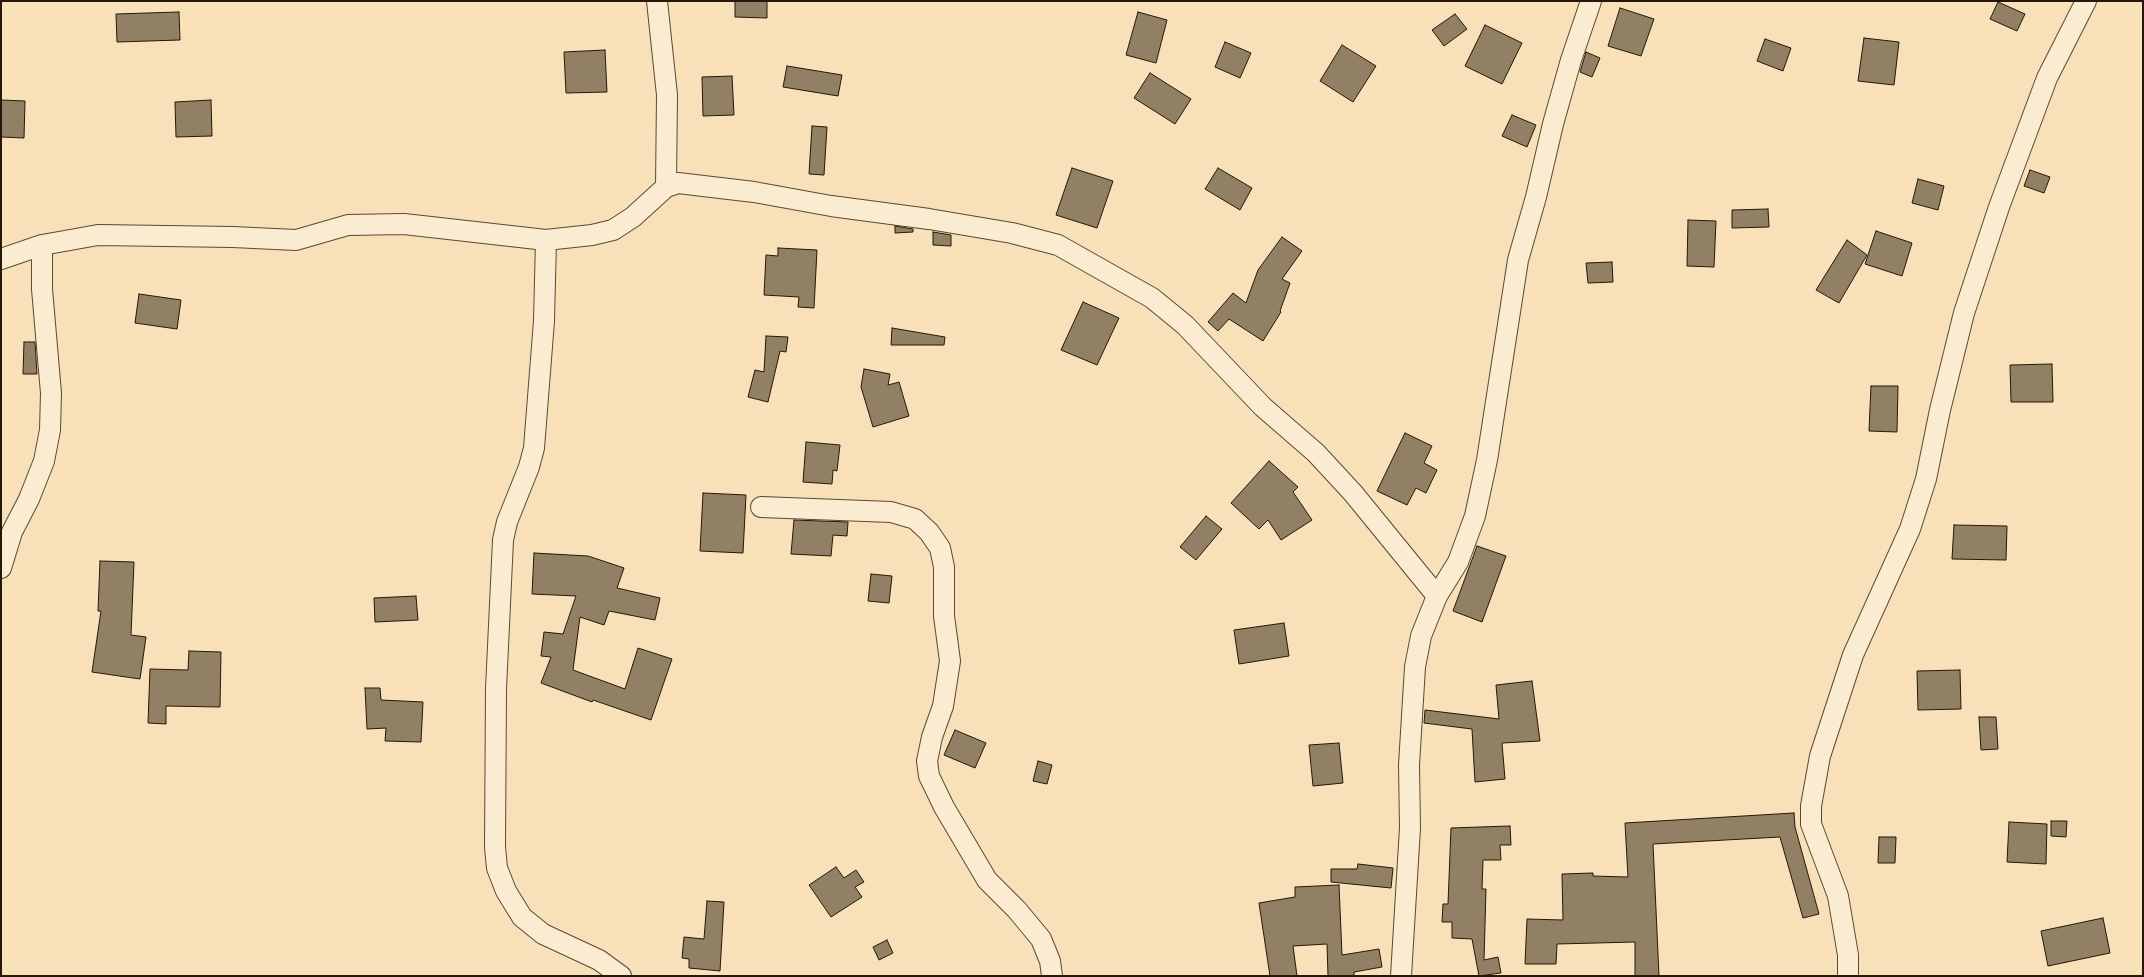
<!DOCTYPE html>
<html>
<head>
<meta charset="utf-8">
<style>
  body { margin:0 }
  #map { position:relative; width:2144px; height:977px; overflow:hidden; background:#f8e0b8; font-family:"IM FELL Double Pica",serif }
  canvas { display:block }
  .frame { position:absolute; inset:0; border:2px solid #231809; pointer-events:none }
</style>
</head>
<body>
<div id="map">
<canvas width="2144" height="977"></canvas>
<div class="frame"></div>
</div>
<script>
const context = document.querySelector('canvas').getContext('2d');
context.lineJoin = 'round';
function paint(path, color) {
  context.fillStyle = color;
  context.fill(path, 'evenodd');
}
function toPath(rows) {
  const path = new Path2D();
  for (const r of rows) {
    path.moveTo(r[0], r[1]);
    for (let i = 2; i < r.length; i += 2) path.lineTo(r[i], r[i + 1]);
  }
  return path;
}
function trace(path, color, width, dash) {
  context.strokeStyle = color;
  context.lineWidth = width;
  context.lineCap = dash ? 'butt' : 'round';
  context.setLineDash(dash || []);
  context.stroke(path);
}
const building = toPath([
  [735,1,767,1,767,18,735,17,735,1],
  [1998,2,2025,14,2017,31,1990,19,1998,2],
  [1620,8,1654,19,1641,56,1608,46,1620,8],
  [179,12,180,40,117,42,116,14,179,12],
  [1138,12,1167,20,1156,63,1126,55,1138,12],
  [1455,14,1467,29,1444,46,1432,30,1455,14],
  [1485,25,1522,43,1502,84,1465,66,1485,25],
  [1864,38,1899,42,1894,85,1858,81,1864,38],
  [1765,39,1791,48,1783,71,1757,61,1765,39],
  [1225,42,1251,53,1240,78,1215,67,1225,42],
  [1342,45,1376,66,1353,102,1320,81,1342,45],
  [605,50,607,92,566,93,564,52,605,50],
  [1586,52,1600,58,1592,77,1580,72,1586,52],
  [787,66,842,75,838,96,783,87,787,66],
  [1150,73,1191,99,1175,124,1134,98,1150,73],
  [732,76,734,115,703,116,702,77,732,76],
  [1,100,25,101,24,138,1,137,1,100],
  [211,100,212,136,176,137,175,102,211,100],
  [1512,115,1536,125,1527,147,1502,136,1512,115],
  [812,126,827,127,824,175,809,174,812,126],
  [1072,168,1113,181,1097,228,1056,215,1072,168],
  [1218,168,1252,188,1240,210,1205,189,1218,168],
  [2030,170,2050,177,2044,193,2024,186,2030,170],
  [1918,179,1944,186,1938,210,1912,203,1918,179],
  [1768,209,1769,227,1732,228,1732,210,1768,209],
  [1688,220,1716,221,1714,267,1687,266,1688,220],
  [895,226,913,229,913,232,895,233,895,226],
  [1876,231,1912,243,1902,276,1865,264,1876,231],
  [933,232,951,235,951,246,933,245,933,232],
  [1282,237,1302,251,1282,279,1290,283,1280,311,1281,312,1263,341,1229,319,1218,331,1208,322,1233,293,1246,303,1258,270,1282,237],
  [1847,240,1867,255,1839,303,1816,290,1847,240],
  [778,248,817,250,814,308,798,307,799,297,764,295,766,255,778,256,778,248],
  [1612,262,1613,282,1588,283,1586,263,1612,262],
  [139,294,181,300,177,329,135,323,139,294],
  [1083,302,1119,318,1097,365,1061,350,1083,302],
  [892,328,945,337,944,345,891,345,892,328],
  [766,336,788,337,786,352,780,351,768,402,748,397,755,370,764,372,766,336],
  [24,342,35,342,37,374,23,374,24,342],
  [2052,364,2053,402,2011,402,2010,365,2052,364],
  [864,369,890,374,888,385,899,382,909,416,873,427,861,387,864,369],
  [1871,386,1898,386,1897,432,1869,431,1871,386],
  [1405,433,1432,446,1424,463,1437,470,1426,493,1416,488,1407,505,1377,491,1405,433],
  [806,442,840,445,837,471,833,470,832,484,803,482,806,442],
  [1269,461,1298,487,1293,492,1312,520,1281,540,1268,520,1259,529,1231,503,1269,461],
  [703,493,746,495,743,553,700,551,703,493],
  [1206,516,1222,529,1196,560,1180,547,1206,516],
  [794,520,848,522,847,536,833,535,831,556,791,554,794,520],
  [1954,525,2007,526,2006,560,1952,559,1954,525],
  [1477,546,1506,556,1482,622,1453,611,1477,546],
  [534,553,588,556,624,568,617,588,660,598,655,620,609,611,604,625,580,617,573,670,625,689,638,648,672,659,651,720,593,700,592,702,541,683,551,657,541,656,544,632,563,634,576,596,532,594,534,553],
  [100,561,134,562,131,635,146,637,140,679,92,672,101,611,98,611,100,561],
  [871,574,892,576,889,603,868,601,871,574],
  [416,596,418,620,375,622,374,598,416,596],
  [1284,623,1289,656,1239,664,1234,630,1284,623],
  [189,651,221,652,220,707,166,706,166,724,148,723,150,669,188,670,189,651],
  [1960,670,1961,709,1918,710,1917,671,1960,670],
  [1532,681,1540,741,1502,743,1505,779,1475,782,1472,729,1424,723,1425,710,1499,719,1496,685,1532,681],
  [365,688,380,688,381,700,423,702,421,742,385,741,386,728,367,729,365,688],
  [1979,717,1996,717,1998,749,1981,750,1979,717],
  [955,730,986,743,975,768,944,755,955,730],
  [1339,743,1343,783,1313,786,1309,745,1339,743],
  [1038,761,1052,765,1047,784,1033,781,1038,761],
  [1794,813,1795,827,1819,914,1803,918,1780,837,1653,844,1659,976,1635,976,1635,942,1557,944,1556,964,1525,964,1527,919,1563,920,1562,874,1593,873,1593,876,1628,877,1625,823,1794,813],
  [2051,821,2067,821,2066,837,2051,836,2051,821],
  [2009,822,2047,824,2046,864,2007,862,2009,822],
  [1510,826,1511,845,1500,845,1501,860,1483,860,1482,889,1486,889,1484,960,1498,957,1501,973,1479,976,1472,939,1452,938,1452,922,1442,922,1443,904,1448,904,1451,828,1510,826],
  [1879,837,1896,837,1895,863,1878,863,1879,837],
  [1358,864,1393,868,1391,888,1331,882,1331,869,1357,869,1358,864],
  [836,867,844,878,856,870,864,882,855,887,862,897,831,917,809,885,836,867],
  [1339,885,1342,955,1379,949,1382,967,1354,972,1354,976,1328,976,1327,944,1293,946,1297,976,1270,976,1259,903,1295,897,1295,887,1339,885],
  [707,901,724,902,720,971,689,968,689,959,682,958,684,937,704,939,707,901],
  [2103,918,2110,953,2048,966,2041,931,2103,918],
  [887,940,893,953,879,960,873,947,887,940]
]);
paint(building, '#928064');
trace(building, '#231809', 1);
const street = toPath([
  [657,1,667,95,666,187],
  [546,240,544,321,534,448,529,467,507,522,503,540,496,689,495,847,497,868,506,891,522,917,543,934,599,960,621,976],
  [1,259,42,245,98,235,233,237,296,240,348,225,404,224,546,240,592,235,613,230,633,217,666,187,678,183,754,192,831,206,929,219,1012,233,1058,245,1152,298,1185,325,1263,407,1316,453,1353,493,1437,596],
  [761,507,891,512,915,519,929,532,940,548,944,567,944,616,950,661,943,706,932,737,927,761,929,776,944,807,987,880,1017,910,1041,939,1050,961,1052,976],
  [1,568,12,532,29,499,44,461,50,430,51,393,42,289,42,245],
  [1401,976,1410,828,1409,765,1415,667,1421,636,1437,596,1458,562,1475,516,1487,460,1518,260,1536,197,1553,124,1571,60,1591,1],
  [1848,976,1848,955,1838,896,1811,824,1811,806,1820,756,1853,655,1910,529,1926,479,1940,410,1964,313,1999,207,2047,78,2086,1]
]);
trace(street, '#584a35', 22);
trace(street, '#faebd1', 20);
</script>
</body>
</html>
